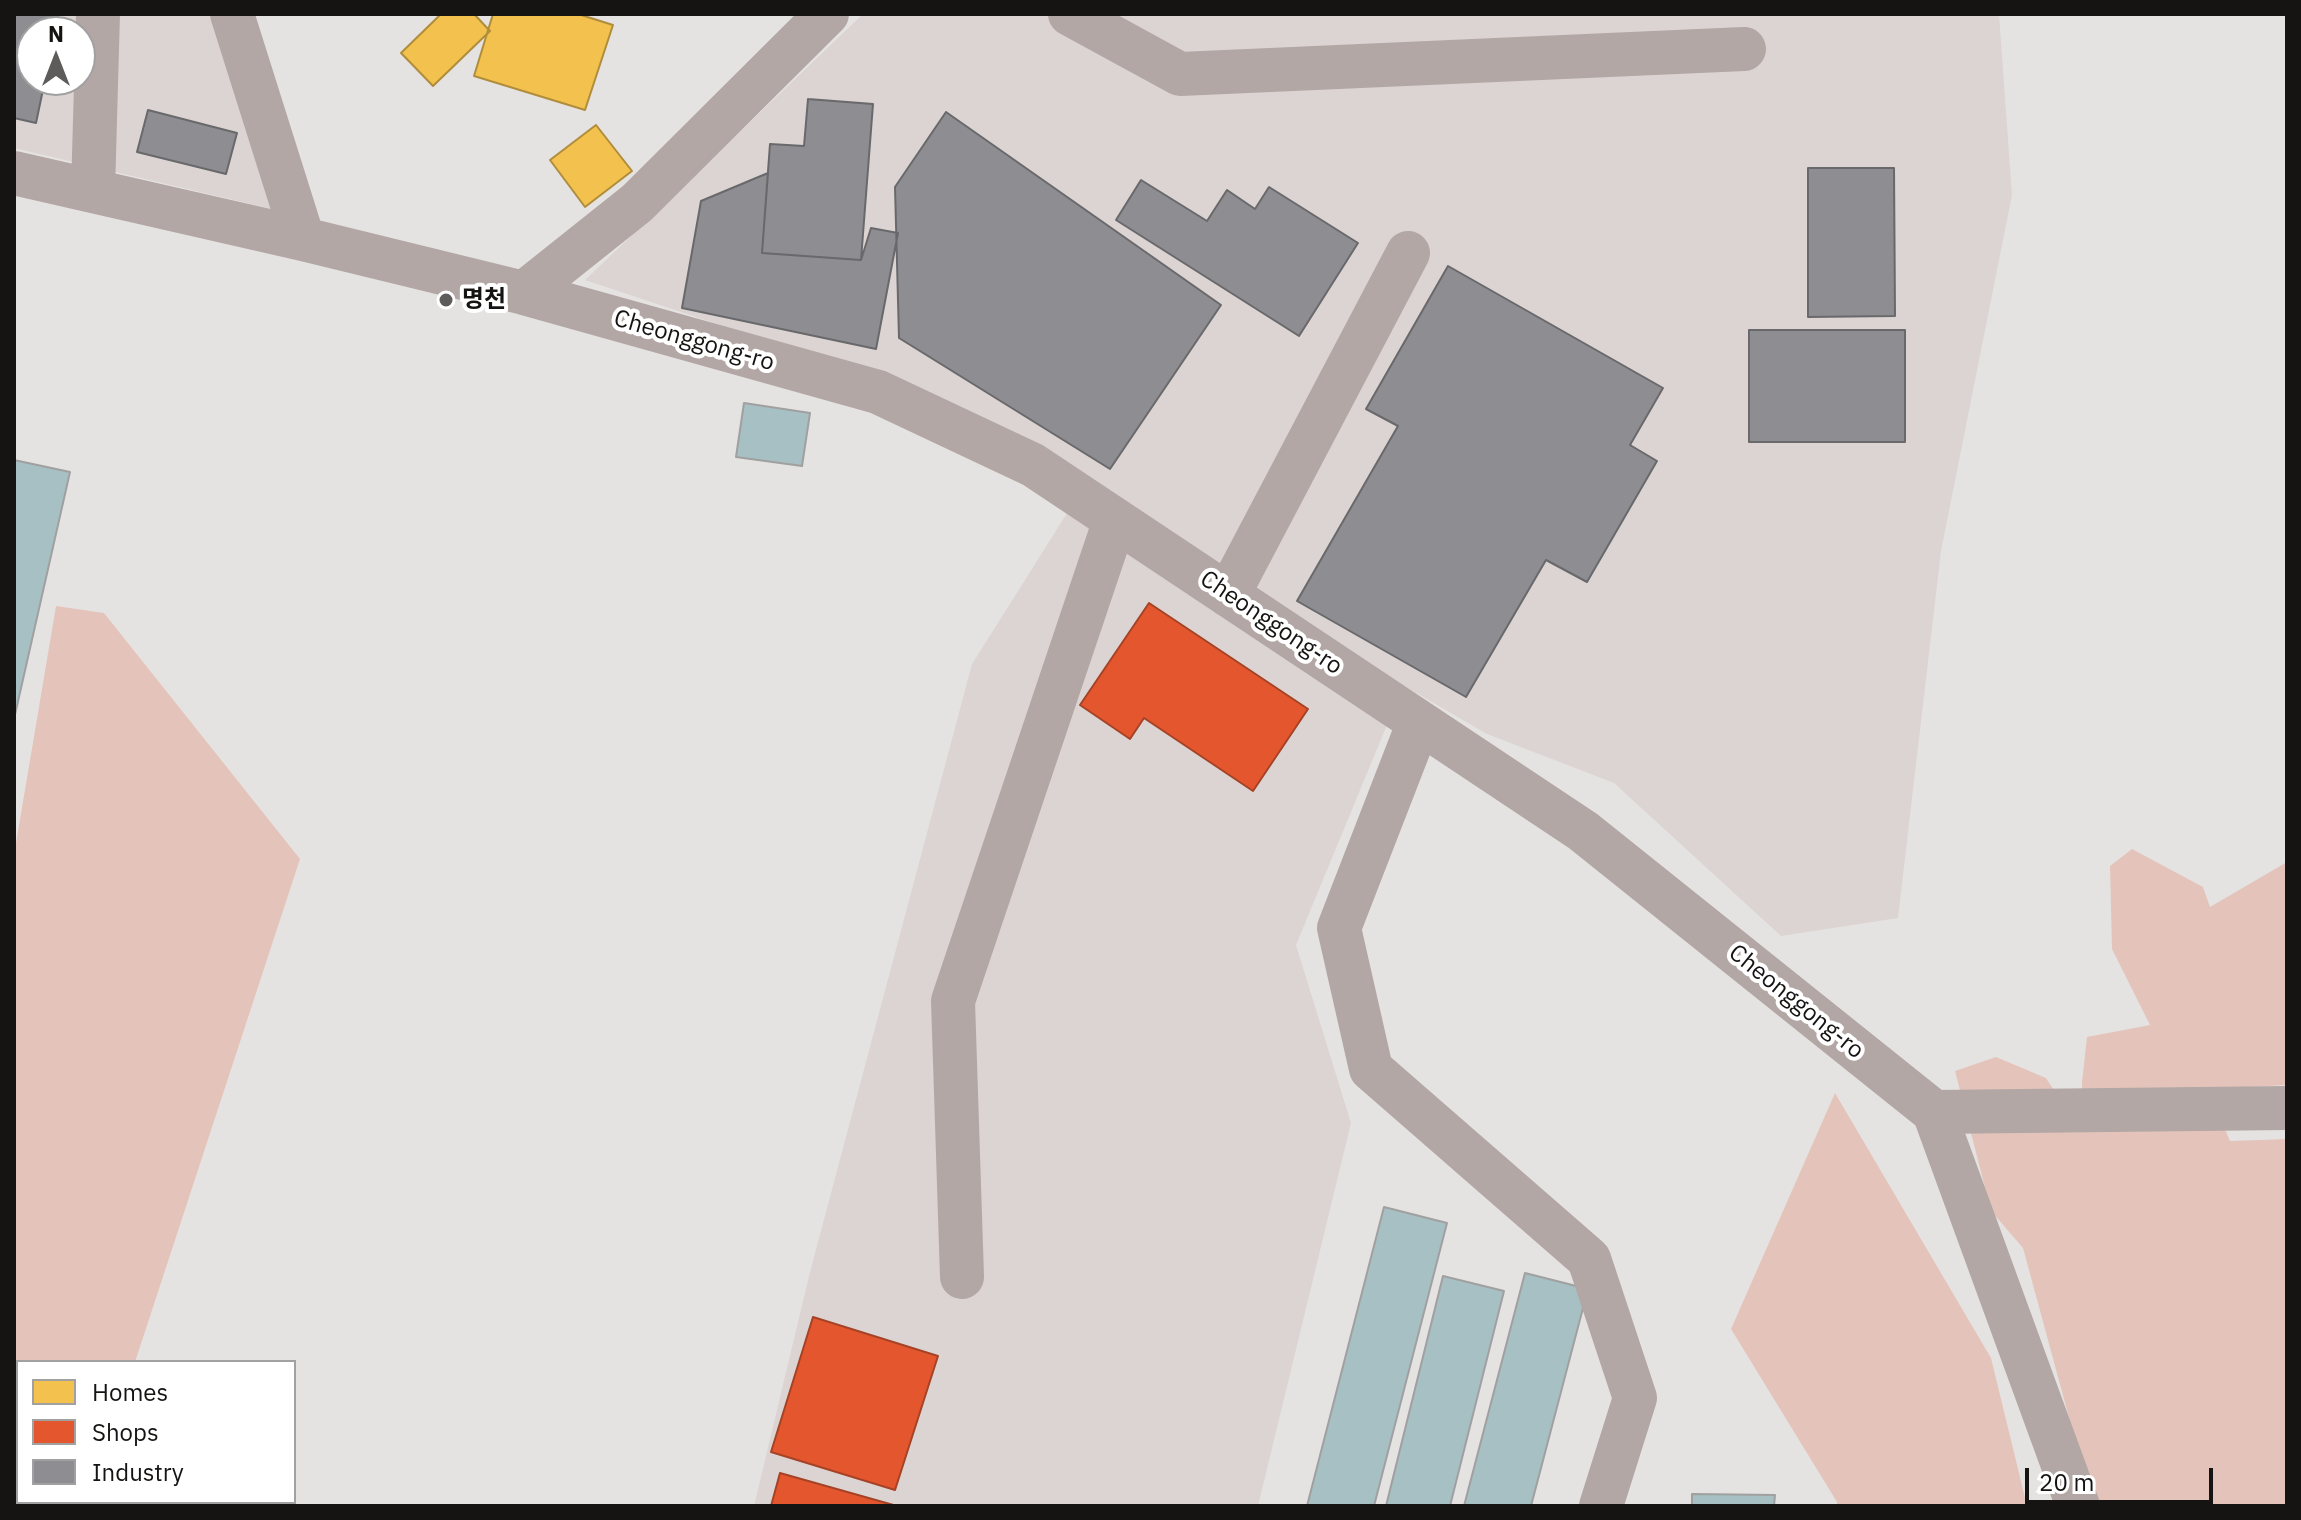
<!DOCTYPE html>
<html>
<head>
<meta charset="utf-8">
<style>
  body { margin:0 }
  #map { position:relative; width:2301px; height:1520px; overflow:hidden; background:#e5e3e2; font-family:"IBM Plex Sans",sans-serif }
  canvas { display:block }
  .frame { position:absolute; inset:0; border:16px solid #151413; pointer-events:none }
  .legend { position:absolute; left:16px; top:1360px; width:280px; height:144px; box-sizing:border-box; background:#fff; border:2px solid #a1a1a1; margin:0; padding:10px 14px; list-style:none; font-size:24px; color:#151413 }
  .legend li { display:flex; align-items:center; gap:16px; height:40px }
  .legend b { width:40px; border:2px solid #a1a1a1 }
  .north { position:absolute; left:16px; top:16px; width:80px; height:80px; box-sizing:border-box; background:#fff; border:2px solid #a1a1a1; border-radius:50%; rotate:0deg; font-size:22px; font-weight:700; line-height:32px; text-align:center; color:#151413 }
  .north::after { content:''; display:block; margin:auto; width:28px; height:36px; background:#5e5c5b; clip-path:polygon(50% 0,100% 100%,50% 72%,0 100%) }
  .scale { position:absolute; left:2025px; top:1468px; width:188px; height:36px; box-sizing:border-box; border:4px solid #151413; border-top:0; padding-left:10px; font-size:24px; line-height:28px; white-space:nowrap; color:#151413; -webkit-text-stroke:6px #fff; paint-order:stroke }
</style>
</head>
<body>
<div id="map">
<canvas width="2301" height="1520"></canvas>
<div class="frame"></div>
<ul class="legend">
<li><b style="height:22px;background:#f2c14e"></b>Homes</li>
<li><b style="height:22px;background:#e4572e"></b>Shops</li>
<li><b style="height:22px;background:#8d8d92"></b>Industry</li>
</ul>
<div class="north">N</div>
<div class="scale">20 m</div>
</div>
<script>
const context = document.querySelector('canvas').getContext('2d');
context.lineJoin = 'round';
function paint(path, color) {
  context.fillStyle = color;
  context.fill(path, 'evenodd');
}
function toPath(rows) {
  const path = new Path2D();
  for (const r of rows) {
    path.moveTo(r[0], r[1]);
    for (let i = 2; i < r.length; i += 2) path.lineTo(r[i], r[i + 1]);
  }
  return path;
}
function trace(path, color, width, dash) {
  context.strokeStyle = color;
  context.lineWidth = width;
  context.lineCap = dash ? 'butt' : 'round';
  context.setLineDash(dash || []);
  context.stroke(path);
}
function write(font, color, halo, rows, align = 'center') {
  context.font = font + ' "IBM Plex Sans","Noto Sans KR",sans-serif';
  context.lineWidth = 8;
  context.setLineDash([]);
  context.textBaseline = 'middle';
  context.strokeStyle = halo;
  context.fillStyle = color;
  for (const [text, x, y, turn = 0] of rows) {
    context.save();
    context.translate(x, y);
    context.rotate((+turn || 0) * Math.PI / 180);
    context.textAlign = isNaN(turn) ? turn : align;
    if (halo) context.strokeText(text, 0, 0);
    context.fillText(text, 0, 0);
    context.restore();
  }
}
paint(toPath([
  [14,14,212,14,272,209,14,148],
  [32,32,80,32,80,80,32,80],
  [863,14,1999,14,2012,195,1941,551,1898,918,1781,936,1614,783,1487,734,867,374,585,280],
  [1069,510,1387,725,1296,945,1351,1123,1258,1506,754,1506,810,1272,972,664]
]), '#dcd4d2');
paint(toPath([
  [56,606,104,613,300,859,135,1362,18,1362,18,1502,61,1502,58,1506,14,1506,14,855],
  [2132,849,2203,887,2210,907,2287,862,2287,1085,2208,1089,2230,1141,2287,1139,2287,1506,2093,1506,2023,1248,1991,1211,1955,1071,1996,1057,2046,1078,2082,1133,2082,1082,2087,1037,2150,1025,2112,949,2110,866],
  [1835,1093,1991,1358,2027,1506,1837,1506,1837,1502,1731,1329]
]), '#e4c4ba');
const homes = toPath([
  [441,14,474,14,490,31,433,86,401,53,441,14],
  [493,14,578,14,613,25,585,110,474,76,493,14],
  [596,125,632,171,585,207,550,160,596,125]
]);
paint(homes, '#f2c14e');
trace(homes, '#b08d3c', 2);
const shops = toPath([
  [1149,603,1308,709,1253,791,1144,718,1130,739,1080,705,1149,603],
  [813,1317,938,1356,895,1490,771,1452,813,1317],
  [780,1473,897,1506,771,1506,780,1473]
]);
paint(shops, '#e4572e');
trace(shops, '#a64326', 2);
const industry = toPath([
  [14,14,58,14,55,32,32,32,32,80,45,80,36,123,14,118,14,14],
  [808,99,873,104,861,260,762,253,770,144,804,146,808,99],
  [148,110,237,133,226,174,137,152,148,110],
  [946,112,1221,305,1110,469,899,338,895,187,946,112],
  [1808,168,1894,168,1895,316,1808,317,1808,168],
  [768,173,762,253,861,260,871,228,898,233,876,349,682,308,701,201,768,173],
  [1141,180,1207,221,1227,190,1255,209,1269,187,1358,243,1299,336,1116,220,1141,180],
  [1448,266,1663,388,1630,445,1657,461,1587,582,1546,560,1466,697,1297,601,1398,426,1366,409,1448,266],
  [1749,330,1905,330,1905,442,1749,442,1749,330]
]);
paint(industry, '#8d8d92');
trace(industry, '#69696c', 2);
const building = toPath([
  [744,403,810,413,802,466,736,457,744,403],
  [14,460,70,472,14,719,14,460],
  [1384,1207,1447,1223,1374,1506,1307,1506,1384,1207],
  [1525,1273,1588,1289,1531,1506,1464,1506,1525,1273],
  [1443,1276,1504,1291,1450,1506,1386,1506,1443,1276],
  [1692,1494,1775,1495,1774,1506,1692,1506,1692,1494]
]);
paint(building, '#a7c0c3');
trace(building, '#a0a0a0', 2);
trace(toPath([
  [232,14,303,239],
  [1070,14,1180,74,1744,49],
  [14,173,303,239,524,293,637,203,827,14],
  [93,191,98,14],
  [524,293,878,392,1033,465,1583,831,1934,1112],
  [1228,595,1408,253],
  [1419,722,1339,928,1371,1069,1589,1259,1635,1398,1601,1506],
  [1934,1112,2078,1506],
  [1934,1112,2287,1108],
  [962,1277,953,1001,1115,520]
]), '#b2a7a4', 44);
for (const [x, y, r, color] of [
  [446,300,8,"#5e5c5b"]
]) {
  const dot = new Path2D();
  dot.arc(x, y, r, 0, 2 * Math.PI);
  context.fillStyle = color;
  context.fill(dot);
  trace(dot, '#fff', 3);
}
write('bold 24px', '#151413', '#fff', [
  ["명천",462,300]
], 'left');
write('24px', '#151413', '#fff', [
  ["Cheonggong-ro",694,341,16],
  ["Cheonggong-ro",1271,623,34],
  ["Cheonggong-ro",1796,1002,39]
]);
</script>
</body>
</html>
